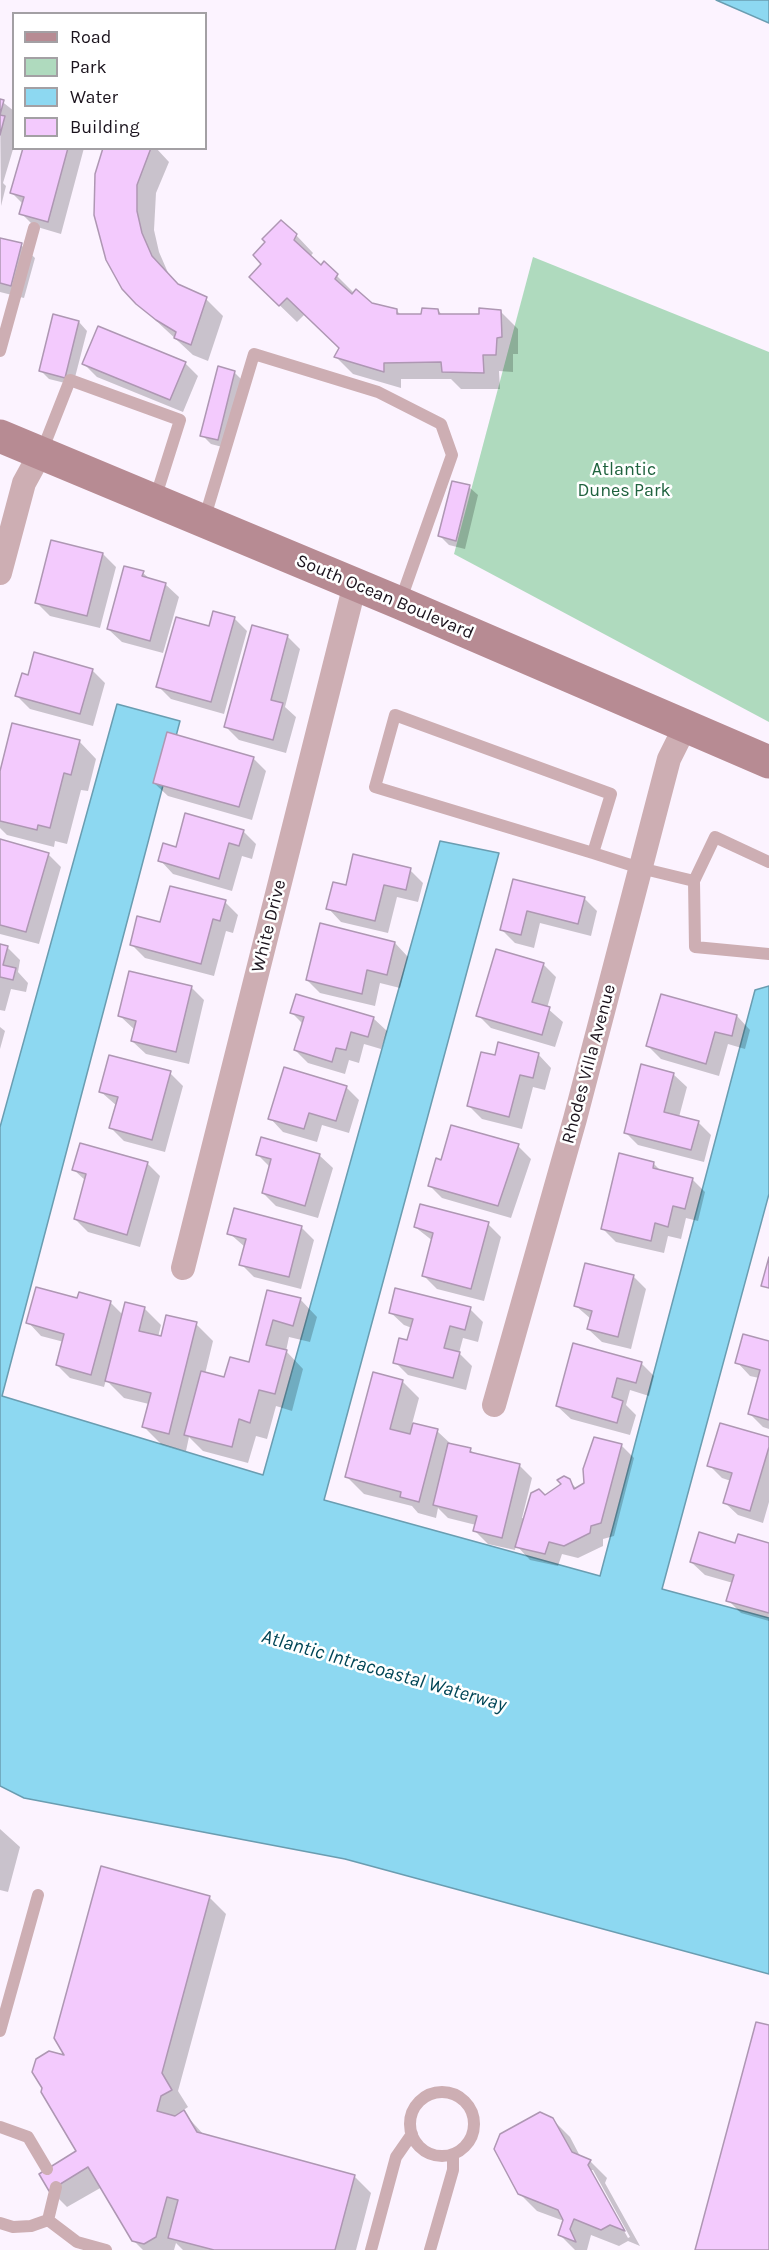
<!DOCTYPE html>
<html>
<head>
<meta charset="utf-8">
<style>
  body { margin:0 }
  #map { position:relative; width:769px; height:2250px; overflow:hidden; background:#fcf3ff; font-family:Karla,sans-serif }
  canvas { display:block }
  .legend { position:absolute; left:12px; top:12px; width:195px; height:138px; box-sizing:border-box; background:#fff; border:2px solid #a3a0a4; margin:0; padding:8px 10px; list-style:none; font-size:18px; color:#1a121c }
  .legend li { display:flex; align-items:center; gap:12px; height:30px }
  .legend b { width:30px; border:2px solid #a3a0a4 }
</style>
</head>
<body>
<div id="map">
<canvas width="769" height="2250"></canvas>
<ul class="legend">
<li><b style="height:8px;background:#b78b93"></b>Road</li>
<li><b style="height:16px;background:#afdabe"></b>Park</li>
<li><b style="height:16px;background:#8dd8f1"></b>Water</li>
<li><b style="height:16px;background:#f3cafd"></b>Building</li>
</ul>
</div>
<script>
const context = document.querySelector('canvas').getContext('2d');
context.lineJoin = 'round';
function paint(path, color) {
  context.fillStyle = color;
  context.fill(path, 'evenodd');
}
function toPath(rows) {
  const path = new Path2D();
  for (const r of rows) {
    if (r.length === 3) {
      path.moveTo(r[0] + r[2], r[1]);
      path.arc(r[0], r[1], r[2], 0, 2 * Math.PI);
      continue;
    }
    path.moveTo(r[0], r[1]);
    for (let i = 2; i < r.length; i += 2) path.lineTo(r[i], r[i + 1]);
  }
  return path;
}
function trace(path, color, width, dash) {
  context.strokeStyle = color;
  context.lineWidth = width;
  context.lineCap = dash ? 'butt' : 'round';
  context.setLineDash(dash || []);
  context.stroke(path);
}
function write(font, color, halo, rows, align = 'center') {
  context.font = font + ' Karla,sans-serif';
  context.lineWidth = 5;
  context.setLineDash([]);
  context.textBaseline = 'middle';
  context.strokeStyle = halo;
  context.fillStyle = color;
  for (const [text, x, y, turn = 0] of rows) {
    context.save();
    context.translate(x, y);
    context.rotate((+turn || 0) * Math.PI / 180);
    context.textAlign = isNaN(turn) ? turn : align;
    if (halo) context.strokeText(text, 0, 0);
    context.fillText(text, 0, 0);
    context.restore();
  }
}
paint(toPath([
  [533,257,769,352,769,722,454,554]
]), '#afdabe');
const water = toPath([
  [716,0,769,0,769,23,716,0],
  [117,704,180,721,2,1396,263,1475,440,841,499,853,324,1500,600,1576,755,990,769,986,769,1194,662,1589,769,1618,769,1974,345,1859,24,1798,0,1786,0,1127,117,704]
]);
paint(water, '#8dd8f1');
trace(water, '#6a9db1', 1.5);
paint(toPath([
  [0,100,14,111,14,146,3,183,6,186,1,206],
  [24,148,84,148,61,234,34,226,21,213,23,204,12,193],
  [106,148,156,148,169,162,156,193,154,230,159,252,169,275,180,286,206,299,223,316,208,361,193,355,137,303],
  [296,235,313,253,310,257,322,267,324,263,354,293,372,304,396,310,402,316,422,316,438,310,442,315,480,315,501,312,518,329,518,354,513,354,513,372,499,371,500,389,461,389,451,379,401,379,401,388,353,374,336,357,341,349,305,314,297,322,268,294],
  [0,239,21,245,35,258,24,298,0,292],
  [79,322,87,331,73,385,49,379,41,371],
  [185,363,198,376,183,412,97,377,84,364],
  [234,372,243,381,226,448,211,444,202,435],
  [469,487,478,495,465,549,449,545,440,536],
  [103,554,116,567,100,628,50,616,37,603],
  [143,573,151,580,165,584,179,597,163,653,122,642,108,629],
  [234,618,247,631,224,714,171,699,158,686],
  [287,636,300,649,285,707,296,717,286,753,239,740,226,727],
  [92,670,105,683,93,726,30,709,17,696,29,676],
  [79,741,96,759,88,791,81,790,67,844,55,841,54,847,7,835,0,828,0,778],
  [253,758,266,771,252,820,168,796,154,783],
  [243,831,256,844,252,859,242,856,232,891,173,874,160,860,177,848],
  [0,840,48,854,61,867,39,944,0,934],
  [410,870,423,883,418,902,397,897,388,933,341,922,328,908,347,887],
  [514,880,584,898,597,911,591,936,540,923,534,948,515,943,502,930],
  [225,902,238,915,233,933,226,931,214,976,145,958,132,945,162,924],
  [395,943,408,957,400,988,380,983,375,1006,320,993,307,980],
  [0,946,7,947,20,960,18,972,28,983,26,992,11,989,5,1011,0,1010],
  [543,964,556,977,547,1008,563,1022,555,1047,491,1028,478,1015],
  [191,987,204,1000,189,1064,146,1054,132,1041,135,1030,120,1016],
  [292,1013,373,1018,387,1031,381,1049,364,1044,359,1063,349,1060,345,1074,308,1063,295,1050,303,1024],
  [737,1016,750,1030,745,1049,728,1044,719,1076,661,1059,648,1046],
  [0,1027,5,1031,0,1049],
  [538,1054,551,1068,545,1090,533,1087,522,1129,482,1119,469,1106,496,1057],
  [170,1073,183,1086,165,1152,124,1141,111,1128,117,1106,101,1092],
  [673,1074,687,1087,679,1117,698,1122,711,1135,704,1162,638,1145,625,1132],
  [346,1087,359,1100,349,1133,322,1125,317,1142,283,1132,270,1118],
  [518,1146,531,1159,511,1218,442,1198,429,1185,442,1162],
  [258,1155,319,1155,333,1168,318,1218,276,1206,263,1193,270,1167],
  [147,1163,160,1176,140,1247,88,1232,75,1219,86,1181,74,1170],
  [653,1163,662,1172,692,1179,705,1192,698,1221,686,1218,681,1239,668,1236,664,1253,616,1242,603,1229],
  [488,1224,501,1237,484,1301,437,1289,424,1276,433,1241,415,1227],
  [301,1227,314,1240,301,1289,254,1277,241,1264,245,1247,229,1233],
  [633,1276,646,1289,631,1349,602,1342,588,1329,591,1319,576,1306],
  [269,1291,300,1299,317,1317,310,1342,289,1337,286,1351,303,1369,292,1411,276,1406,267,1439,256,1436,248,1463,203,1451,189,1437,186,1451,161,1444,144,1427,149,1404,124,1398,106,1380,104,1387,70,1378,57,1365,64,1342,41,1336,28,1322,78,1300,110,1302,123,1315,144,1308,161,1325,158,1337,196,1324,213,1341,205,1374,225,1379,250,1363],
  [470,1309,483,1322,478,1342,463,1338,459,1353,472,1366,466,1390,408,1375,395,1362,408,1341,412,1328,404,1325,390,1312],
  [769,1343,769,1429,763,1427,750,1414,759,1378,750,1376,737,1362],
  [641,1363,654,1376,649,1396,630,1390,626,1405,636,1415,630,1435,571,1419,557,1406],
  [402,1381,419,1398,412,1424,437,1431,452,1445,470,1450,475,1454,519,1465,532,1478,522,1518,525,1519,545,1496,569,1481,577,1489,586,1483,621,1445,634,1458,614,1536,603,1539,603,1546,578,1558,562,1554,558,1566,530,1560,516,1545,515,1550,488,1544,475,1531,476,1525,448,1518,438,1508,436,1518,418,1513,412,1506,364,1494,347,1477],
  [769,1439,769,1502,763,1523,738,1515,724,1502,731,1481,722,1478,709,1465],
  [736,1545,769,1545,769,1621,741,1613,728,1600,733,1583,705,1575,691,1562],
  [0,1829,20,1847,8,1892,0,1890],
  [209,1897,226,1914,178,2091,188,2107,182,2111,205,2136,354,2176,371,2193,356,2250,183,2250,176,2243,174,2250,143,2250,133,2240,102,2187,67,2207,50,2190,78,2152,68,2058],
  [552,2119,570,2137,581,2158,590,2161,607,2178,605,2183,640,2246,628,2241,619,2246,591,2235,587,2250,575,2250,559,2234,564,2221,537,2211,519,2193],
  [590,2170,593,2170,630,2237,628,2238]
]), '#0003');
const building = toPath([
  [0,99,4,100,0,115,5,116,0,135,0,99],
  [23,148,68,148,48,222,19,214,24,197,10,193,23,148],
  [103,148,151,148,137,185,137,211,142,233,152,256,178,284,207,297,191,345,174,338,176,332,156,320,136,304,122,289,106,260,94,215,95,174,103,148],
  [281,220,297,234,294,240,321,265,324,261,338,274,335,279,352,294,356,289,372,303,397,309,397,314,421,314,422,308,438,309,439,314,479,314,479,308,501,310,502,337,497,338,496,355,483,355,484,373,442,372,441,362,384,363,384,372,334,357,339,348,287,298,279,306,249,277,261,264,253,255,265,242,262,239,281,220],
  [0,238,22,243,11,286,0,283,0,238],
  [53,314,79,321,65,378,39,371,53,314],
  [98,326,186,362,170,400,82,364,98,326],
  [218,366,235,371,218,440,200,436,218,366],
  [452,481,470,485,456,541,438,536,452,481],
  [51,540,103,553,87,616,35,603,51,540],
  [124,566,144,571,142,576,166,583,150,641,107,629,124,566],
  [213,611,235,617,211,702,156,687,176,617,209,626,213,611],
  [252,625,288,635,271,700,283,703,273,740,224,727,252,625],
  [34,652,93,669,80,714,15,696,22,673,28,675,34,652],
  [12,723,80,740,71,775,64,773,50,828,38,825,37,830,0,821,0,771,12,723],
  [167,732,254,757,239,807,153,783,167,732],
  [185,813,244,830,239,846,229,843,219,879,158,861,163,843,176,847,185,813],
  [0,839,49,853,26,932,0,925,0,839],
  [353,854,411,868,406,890,384,885,375,921,326,909,333,882,346,885,353,854],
  [513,879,585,897,578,924,527,911,521,935,500,930,513,879],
  [170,886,226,900,220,921,213,919,201,964,130,945,137,916,160,922,170,886],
  [320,923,395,942,387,975,367,970,362,994,306,980,320,923],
  [0,944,8,946,3,965,16,968,13,980,0,977,0,944],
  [496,949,544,963,532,1002,550,1007,542,1035,476,1016,496,949],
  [129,971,192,986,176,1052,131,1041,136,1021,118,1016,129,971],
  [296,994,374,1017,368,1037,351,1032,346,1050,336,1048,332,1062,294,1050,304,1017,290,1013,296,994],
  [661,994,737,1015,732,1036,715,1032,706,1064,646,1046,661,994],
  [498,1042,539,1053,533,1078,520,1075,509,1117,467,1106,481,1052,495,1055,498,1042],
  [109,1055,171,1071,152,1140,109,1128,118,1097,99,1092,109,1055],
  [641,1064,674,1073,664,1112,699,1121,691,1150,624,1133,641,1064],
  [284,1067,347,1086,336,1121,309,1113,304,1129,268,1119,284,1067],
  [451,1125,519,1144,498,1206,428,1186,436,1158,441,1160,451,1125],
  [261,1137,320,1154,305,1206,262,1193,271,1159,256,1155,261,1137],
  [80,1143,148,1162,127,1235,74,1219,86,1174,72,1170,80,1143],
  [619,1153,654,1162,653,1168,693,1178,685,1209,673,1206,668,1227,655,1223,651,1241,601,1229,619,1153],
  [420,1204,489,1222,471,1289,422,1276,433,1233,414,1227,420,1204],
  [234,1208,302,1226,289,1277,239,1265,246,1239,227,1234,234,1208],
  [769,1257,769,1288,761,1286,769,1257],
  [585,1263,634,1275,618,1337,587,1329,592,1311,574,1306,585,1263],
  [36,1287,77,1298,79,1292,111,1301,91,1375,56,1365,64,1334,26,1323,36,1287],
  [395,1288,471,1307,465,1330,450,1326,444,1348,460,1352,453,1378,393,1363,399,1338,407,1340,413,1319,389,1313,395,1288],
  [267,1290,301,1298,293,1326,273,1320,266,1345,287,1350,275,1394,259,1390,250,1423,239,1419,232,1447,184,1435,201,1371,224,1377,230,1357,249,1362,267,1290],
  [125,1302,145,1307,139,1331,161,1336,166,1315,197,1322,169,1434,142,1427,151,1393,105,1381,125,1302],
  [743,1334,769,1341,769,1420,748,1414,760,1370,735,1363,743,1334],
  [573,1343,642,1362,636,1383,617,1378,612,1397,623,1401,617,1423,556,1406,573,1343],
  [373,1372,403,1380,390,1429,410,1434,413,1423,438,1429,419,1502,400,1497,401,1492,345,1477,373,1372],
  [720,1423,769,1437,769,1447,750,1511,723,1503,732,1473,707,1466,720,1423],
  [594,1437,622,1444,601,1523,591,1526,590,1533,564,1546,549,1542,545,1554,515,1547,531,1493,539,1489,545,1495,561,1484,557,1480,564,1476,570,1479,574,1489,584,1483,583,1469,594,1437],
  [448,1443,471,1448,470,1452,520,1464,502,1538,473,1531,477,1516,433,1505,448,1443],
  [699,1532,735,1543,738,1534,769,1543,769,1613,726,1601,734,1575,690,1562,699,1532],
  [101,1866,210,1896,162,2073,172,2090,161,2096,157,2111,175,2116,184,2110,197,2132,355,2175,335,2250,214,2250,168,2238,178,2200,167,2197,156,2237,144,2244,132,2241,88,2167,49,2191,39,2174,76,2151,41,2092,42,2088,32,2072,36,2059,49,2051,64,2055,54,2038,101,1866],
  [756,2022,769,2025,769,2250,695,2250,756,2022],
  [540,2112,553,2118,572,2152,591,2160,588,2165,625,2231,610,2225,601,2230,574,2219,570,2229,576,2242,558,2235,563,2220,558,2210,518,2194,494,2149,500,2134,540,2112]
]);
paint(building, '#f3cafd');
trace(building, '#ae97b3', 1.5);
trace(toPath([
  [0,351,34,228],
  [42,451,70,380,180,420,155,499],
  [204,520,254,354,378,392,441,424,452,455,400,602],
  [593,853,611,794,395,715,375,787,593,853,640,868,694,881],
  [769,862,715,837,694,881,695,947,769,954],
  [0,2031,38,1895],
  [442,2124,32],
  [0,2127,28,2137,47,2169],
  [48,2220,77,2242,106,2250],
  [0,2223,13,2227,31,2226,48,2220,56,2187],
  [371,2250,396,2157,412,2134],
  [430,2250,453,2170,453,2155]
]), '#cdaeb3', 12);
trace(toPath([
  [0,573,24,483,41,452],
  [183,1268,355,584],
  [494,1405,575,1119,669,759,686,725]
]), '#cdaeb3', 24);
trace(toPath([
  [0,436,400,603,769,762]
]), '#b78b93', 33);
write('18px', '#1f623e', '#fff', [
  ["Atlantic",624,470],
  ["Dunes Park",624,491]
]);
write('18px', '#1a121c', '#fff', [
  ["South Ocean Boulevard",385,597,23],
  ["White Drive",269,926,-76],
  ["Rhodes Villa Avenue",589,1064,-75]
]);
write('italic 20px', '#004556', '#fff', [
  ["Atlantic Intracoastal Waterway",384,1671,16]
]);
</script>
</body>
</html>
